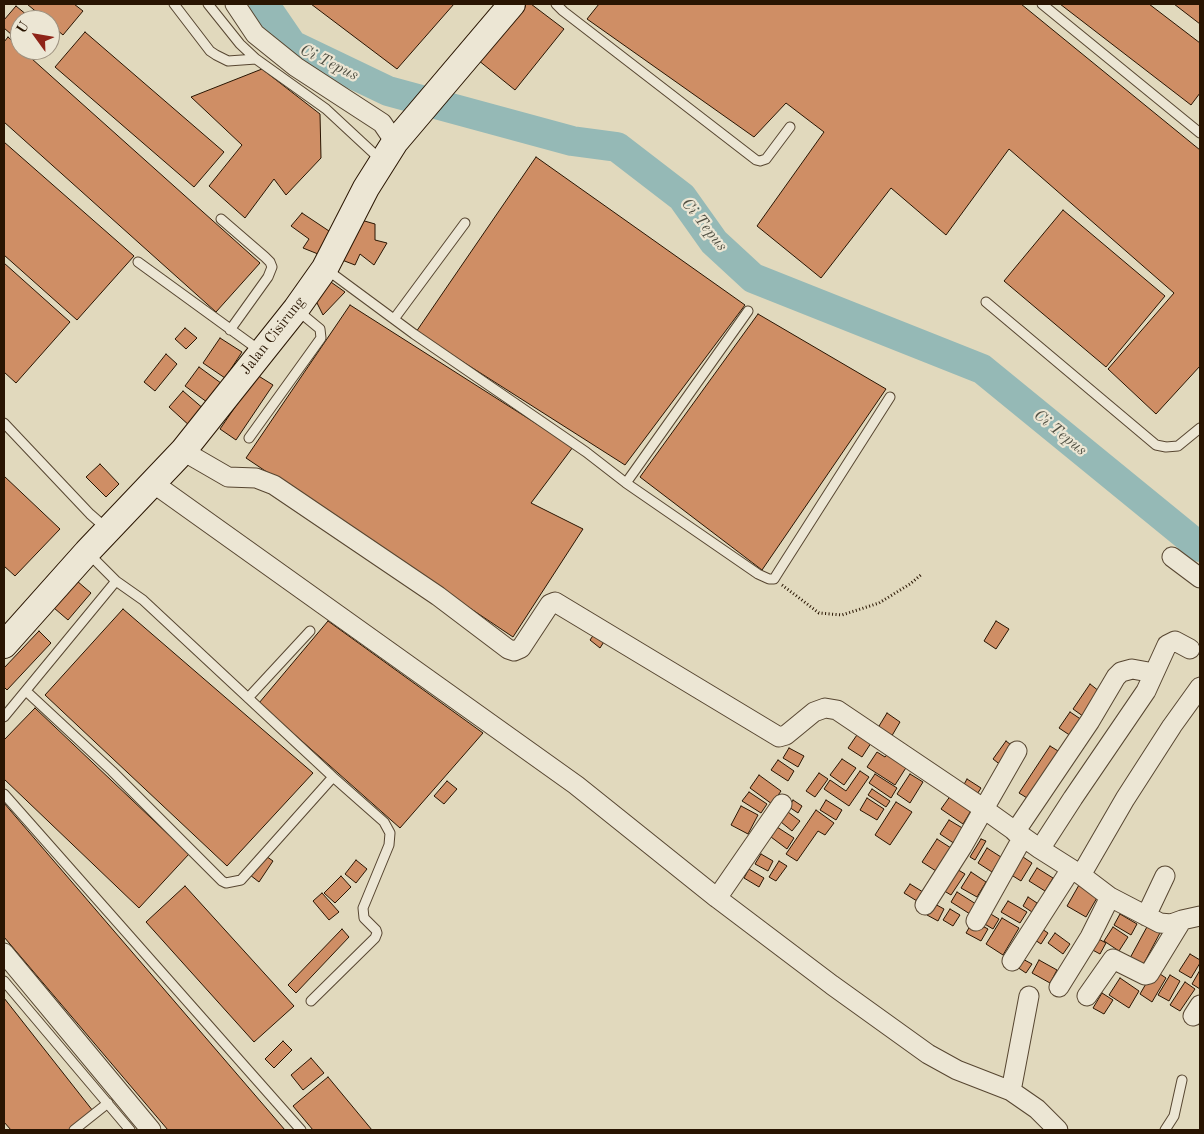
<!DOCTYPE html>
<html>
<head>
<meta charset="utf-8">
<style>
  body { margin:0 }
  #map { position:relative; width:1204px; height:1134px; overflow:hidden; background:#e1d9bd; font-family:"Old Standard TT",serif }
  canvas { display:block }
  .frame { position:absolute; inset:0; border:5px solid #291502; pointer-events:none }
  .north { position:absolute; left:10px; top:10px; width:50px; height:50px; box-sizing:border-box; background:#ece6d4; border:1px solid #9e9280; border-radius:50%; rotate:302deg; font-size:14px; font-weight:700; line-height:20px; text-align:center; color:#291502 }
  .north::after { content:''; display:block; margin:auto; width:18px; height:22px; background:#8f2418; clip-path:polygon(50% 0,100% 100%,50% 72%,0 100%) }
</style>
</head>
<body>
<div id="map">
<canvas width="1204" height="1134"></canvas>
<div class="frame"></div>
<div class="north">U</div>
</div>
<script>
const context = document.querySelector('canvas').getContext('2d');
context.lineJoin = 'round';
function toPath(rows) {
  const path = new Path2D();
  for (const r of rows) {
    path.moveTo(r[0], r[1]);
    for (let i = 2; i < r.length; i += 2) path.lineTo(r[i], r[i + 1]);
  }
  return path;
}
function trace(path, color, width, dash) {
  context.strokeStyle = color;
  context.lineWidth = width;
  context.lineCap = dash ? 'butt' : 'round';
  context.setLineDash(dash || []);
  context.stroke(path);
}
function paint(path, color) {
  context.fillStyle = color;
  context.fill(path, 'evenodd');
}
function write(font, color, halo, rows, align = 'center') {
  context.font = font + ' "Old Standard TT",serif';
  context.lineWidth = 4.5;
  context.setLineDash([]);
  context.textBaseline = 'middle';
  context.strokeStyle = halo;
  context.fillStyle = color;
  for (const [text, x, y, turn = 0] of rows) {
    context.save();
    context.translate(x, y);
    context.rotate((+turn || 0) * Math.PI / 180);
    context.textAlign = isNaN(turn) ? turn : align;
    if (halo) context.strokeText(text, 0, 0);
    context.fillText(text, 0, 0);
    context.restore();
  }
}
trace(toPath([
  [264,4,292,45,388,91,572,141,617,147,682,197,714,242,753,278,982,369,1200,547]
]), '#95b9b6', 30);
const building = toPath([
  [27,4,74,4,83,11,63,35,50,24,50,20,46,20,27,4],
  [311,4,454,4,397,69,311,4],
  [525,4,531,4,564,29,515,90,478,60,525,4],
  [599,4,1021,4,1200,150,1200,366,1156,414,1108,369,1174,293,1009,149,946,235,891,188,821,278,757,226,824,132,786,103,754,137,587,19,599,4],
  [1060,4,1149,4,1200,43,1200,93,1191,105,1060,4],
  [1174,4,1200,4,1200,24,1174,4],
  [16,6,33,20,20,20,20,42,4,28,4,20,16,6],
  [85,32,224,152,194,187,55,67,85,32],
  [8,37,20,48,20,50,22,50,260,263,216,312,4,122,4,42,8,37],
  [262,69,320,114,321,158,286,195,274,179,245,218,209,186,242,145,191,97,262,69],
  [4,142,134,256,77,320,4,255,4,142],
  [536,157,745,305,625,465,416,332,536,157],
  [1063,210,1165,296,1106,367,1004,281,1063,210],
  [302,213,332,233,318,254,303,248,309,239,291,226,302,213],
  [361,220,375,224,375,240,387,243,374,265,360,254,355,265,342,260,361,220],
  [4,263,70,322,16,383,4,372,4,263],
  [328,280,345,292,323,315,315,299,328,280],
  [350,305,573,447,531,503,583,529,513,637,246,458,350,305],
  [758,314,886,389,762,570,640,477,758,314],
  [185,328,197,338,186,349,175,339,185,328],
  [220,338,242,352,225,378,203,363,220,338],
  [166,354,177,364,155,391,144,382,166,354],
  [199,367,225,386,211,405,185,386,199,367],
  [257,375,273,385,236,440,220,429,257,375],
  [183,391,205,410,191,427,169,407,183,391],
  [100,464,119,484,106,497,86,477,100,464],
  [4,476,60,529,15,576,4,566,4,476],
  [77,581,91,593,68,620,54,608,77,581],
  [123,609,313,773,227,866,45,695,123,609],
  [328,621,483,733,400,828,259,703,328,621],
  [996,621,1009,629,996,649,984,641,996,621],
  [597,630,607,637,600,648,590,640,597,630],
  [39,631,51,643,7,690,4,687,4,668,39,631],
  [1090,684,1104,695,1087,719,1073,709,1090,684],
  [35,708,189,854,139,908,4,779,4,740,35,708],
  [1070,712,1085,722,1074,738,1059,728,1070,712],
  [887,713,900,722,890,739,876,731,887,713],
  [859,732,873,740,862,757,848,748,859,732],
  [1006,741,1015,748,1002,766,993,759,1006,741],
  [1050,746,1063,754,1032,801,1019,793,1050,746],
  [789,748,804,756,798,767,783,758,789,748],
  [890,751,909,763,895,785,867,767,877,752,885,757,890,751],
  [842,759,856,768,844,785,830,775,842,759],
  [778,760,794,771,788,781,771,770,778,760],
  [860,771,869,777,849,806,824,789,830,780,846,791,860,771],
  [819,773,828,779,815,797,806,791,819,773],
  [875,774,897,788,891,798,869,783,875,774],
  [910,774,923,782,910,803,897,794,910,774],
  [759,775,781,791,772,804,750,788,759,775],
  [967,779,981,788,974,799,961,790,967,779],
  [447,781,457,789,444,804,434,796,447,781],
  [872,789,890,801,886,807,868,795,872,789],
  [749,792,767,804,761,813,742,801,749,792],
  [951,795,972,809,963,824,941,809,951,795],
  [867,798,884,809,877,820,860,810,867,798],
  [793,800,802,806,798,813,789,807,793,800],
  [826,800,842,810,836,820,820,810,826,800],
  [896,802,912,812,890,845,875,835,896,802],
  [4,803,285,1130,168,1130,4,937,4,803],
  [741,806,758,815,748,834,731,825,741,806],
  [816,810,834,823,825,835,818,831,797,861,786,854,816,810],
  [788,812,800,821,792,831,781,822,788,812],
  [949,820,964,829,955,844,940,834,949,820],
  [777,827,794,838,787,849,771,837,777,827],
  [937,839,951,848,936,871,922,862,937,839],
  [981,839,986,841,975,860,970,857,981,839],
  [987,848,1001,857,992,872,978,863,987,848],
  [1017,853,1032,863,1021,881,1005,871,1017,853],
  [263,854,273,861,259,882,250,875,263,854],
  [761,854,773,861,768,871,755,864,761,854],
  [356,860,367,869,356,883,345,874,356,860],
  [779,861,787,866,776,881,769,877,779,861],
  [955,868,965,874,951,895,941,889,955,868],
  [1037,868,1053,878,1045,891,1029,881,1037,868],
  [749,869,764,878,759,887,744,878,749,869],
  [971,872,986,882,977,897,961,888,971,872],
  [341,876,351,887,335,903,324,893,341,876],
  [910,884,923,892,917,901,904,893,910,884],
  [1079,885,1098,896,1086,917,1067,906,1079,885],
  [185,886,294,1006,254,1042,146,922,185,886],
  [957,892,976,904,970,914,951,902,957,892],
  [322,893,339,912,329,920,313,901,322,893],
  [1028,897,1037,903,1032,912,1023,906,1028,897],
  [1008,901,1027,912,1020,923,1001,912,1008,901],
  [933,903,944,909,938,921,927,915,933,903],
  [950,909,960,915,953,926,943,920,950,909],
  [984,910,999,919,993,929,978,920,984,910],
  [1120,914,1137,924,1131,935,1114,925,1120,914],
  [1002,918,1019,928,1003,955,986,944,1002,918],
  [973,921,988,929,981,941,966,933,973,921],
  [1036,925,1048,933,1041,944,1029,936,1036,925],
  [1148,925,1161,931,1143,965,1130,958,1148,925],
  [1113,927,1128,937,1119,951,1104,941,1113,927],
  [342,929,349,937,296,993,288,985,342,929],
  [1055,933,1070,944,1063,954,1048,943,1055,933],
  [1093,936,1106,943,1100,954,1087,947,1093,936],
  [1190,954,1200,960,1200,963,1191,978,1179,971,1190,954],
  [1019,957,1032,964,1026,973,1014,965,1019,957],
  [1039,960,1057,970,1050,983,1032,973,1039,960],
  [1154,970,1166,978,1152,1002,1140,994,1154,970],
  [1200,970,1200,989,1192,984,1200,970],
  [1170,975,1180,981,1169,1001,1158,995,1170,975],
  [1120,978,1139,991,1129,1008,1109,995,1120,978],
  [1185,982,1195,989,1180,1011,1170,1005,1185,982],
  [1102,993,1113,1000,1104,1014,1093,1008,1102,993],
  [4,998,93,1111,69,1130,11,1130,4,1122,4,998],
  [283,1041,292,1050,274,1068,265,1059,283,1041],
  [311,1058,324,1073,303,1090,291,1075,311,1058],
  [328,1077,372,1130,313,1130,293,1106,328,1077]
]);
paint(building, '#cf8e65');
trace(building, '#291502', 1);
const service = toPath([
  [174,4,210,51,216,55,228,61,256,59],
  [208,4,240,44,256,59,326,109,382,161],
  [556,4,563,11,756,160,760,161,766,159,790,127],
  [1042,4,1200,133],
  [221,219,265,257,270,262,272,267,268,277,230,330],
  [138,262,259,350],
  [326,269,414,334,586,452,626,483,758,574,769,579,774,579,779,571,890,397],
  [986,302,1156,445,1166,447,1178,446,1200,428],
  [394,319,465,223],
  [4,423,90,514,106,528],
  [249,438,321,338,320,329,297,310],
  [626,483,748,311],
  [88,553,116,581,143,600,333,777,384,822,390,833,389,845,363,908,364,918,376,930,377,933,375,938,311,1001],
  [26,691,112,771,222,881,226,883,241,880,333,777],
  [248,698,310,631],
  [4,717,116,581],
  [4,794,301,1130],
  [4,981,130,1130],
  [74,1130,108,1103],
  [1165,1130,1174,1116,1182,1080]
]);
const minor = toPath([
  [235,4,255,34,296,67,382,123,395,142],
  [183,451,228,477,256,478,274,485,438,596,508,649,514,651,521,648,550,604,555,602,779,737,786,735,814,712,825,708,837,710,984,809,1040,849,1081,875,1110,897,1160,923,1171,924,1182,920,1200,916],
  [153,483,576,785,717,898,832,985,928,1054,957,1070,1011,1091,1037,1109,1058,1130],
  [1172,557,1200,578],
  [1015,832,1090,721,1116,677,1121,672,1132,669,1154,673],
  [1040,849,1073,798,1146,691,1167,645,1175,641,1190,649],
  [1081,875,1125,799,1172,726,1200,687],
  [717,898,782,804],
  [925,905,962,847,1017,751],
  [1146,916,1165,876],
  [976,921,1023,837],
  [4,953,151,1130],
  [1012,961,1071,869],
  [1059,987,1090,937,1110,897],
  [1087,996,1113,959,1145,975,1149,974,1182,920],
  [1193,1016,1200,1005],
  [1011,1091,1029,996]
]);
const secondary = toPath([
  [4,645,87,552,183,451,296,309,325,268,366,188,395,142,512,4]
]);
trace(service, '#574631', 11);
trace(minor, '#574631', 21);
trace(secondary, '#291502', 28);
trace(toPath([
  [782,585,819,613,842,615,879,603,910,584,922,574]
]), '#291502', 3, [1, 2.5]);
trace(service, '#ece6d4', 9);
trace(minor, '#ece6d4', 19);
trace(secondary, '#ece6d4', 26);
write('15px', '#291502', '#ece6d4', [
  ["Jalan Cisirung",273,336,-52]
]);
write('italic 16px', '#4f4e41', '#ece6d4', [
  ["Ci Tepus",329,63,26],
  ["Ci Tepus",704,225,51],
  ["Ci Tepus",1060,433,39]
]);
</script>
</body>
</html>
